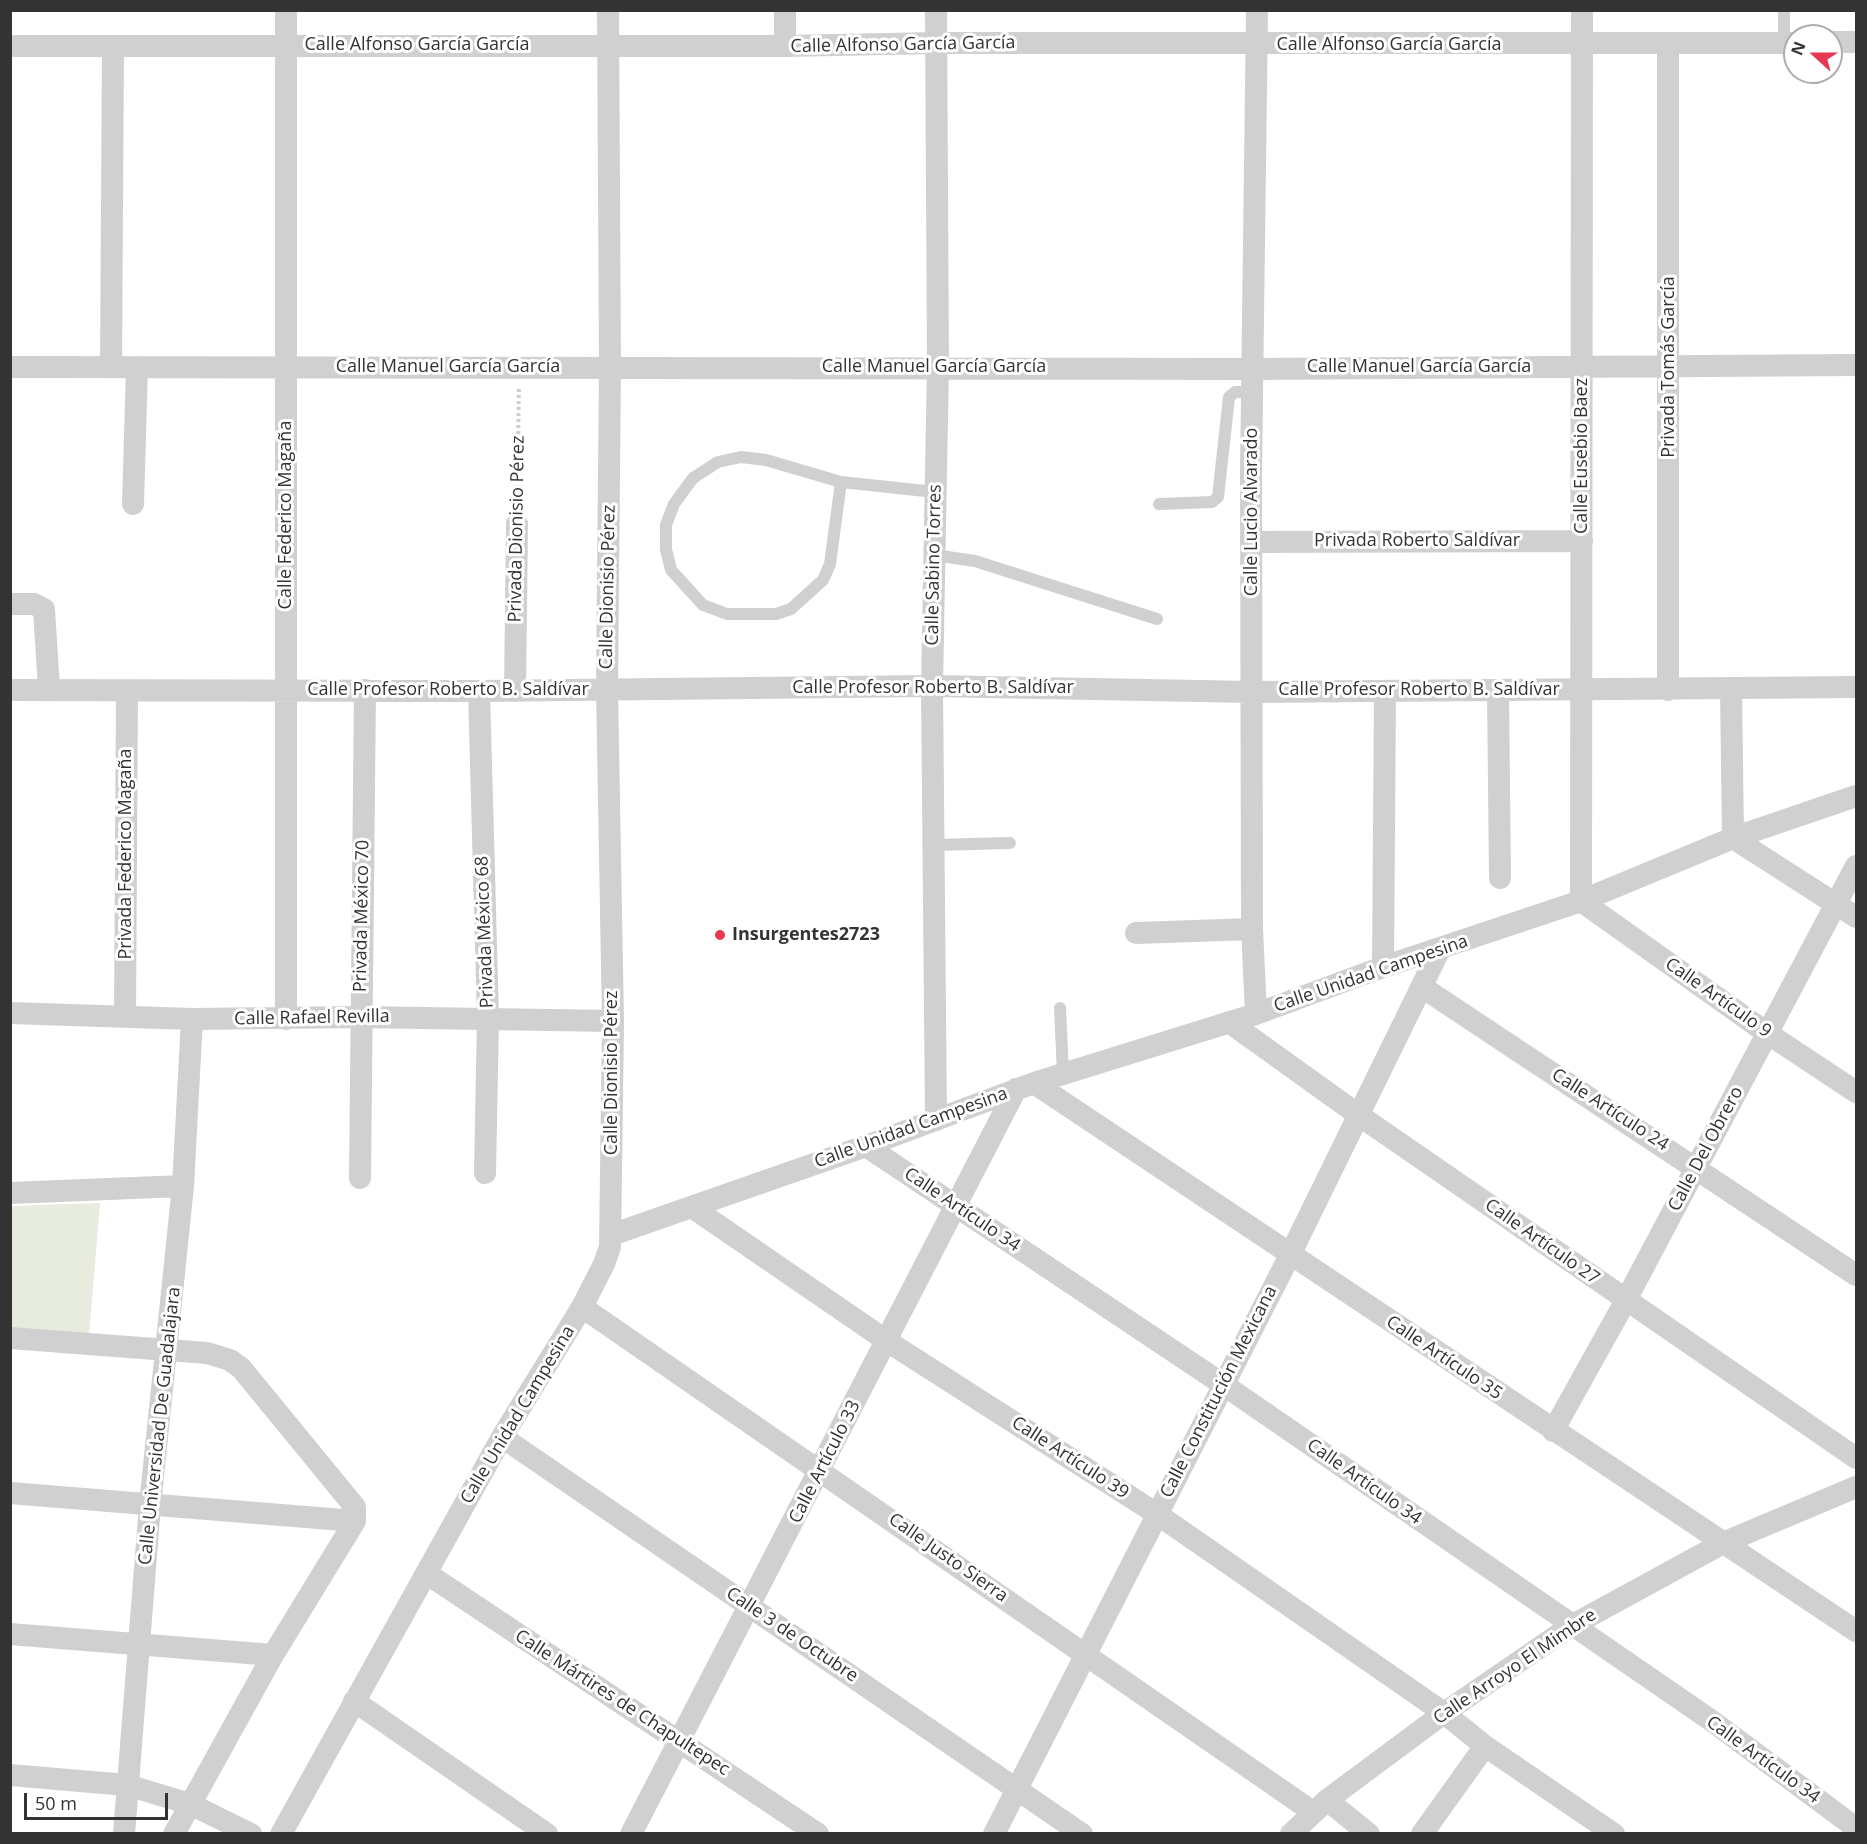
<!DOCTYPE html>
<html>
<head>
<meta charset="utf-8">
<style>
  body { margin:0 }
  #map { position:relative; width:1867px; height:1844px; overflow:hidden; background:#fff; font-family:"Open Sans",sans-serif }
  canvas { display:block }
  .frame { position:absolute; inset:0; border:12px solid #333; pointer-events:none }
  .north { position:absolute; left:1783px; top:24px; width:60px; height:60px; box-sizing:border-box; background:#fff; border:2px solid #adadad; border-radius:50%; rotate:291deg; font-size:16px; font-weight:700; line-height:24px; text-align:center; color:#333 }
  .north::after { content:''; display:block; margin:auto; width:21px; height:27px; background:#e73752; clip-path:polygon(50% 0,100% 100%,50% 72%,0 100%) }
  .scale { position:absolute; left:24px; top:1793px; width:144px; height:27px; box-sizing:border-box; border:3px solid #333; border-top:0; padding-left:8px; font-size:18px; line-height:21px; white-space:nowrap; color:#333; -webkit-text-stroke:4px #fff; paint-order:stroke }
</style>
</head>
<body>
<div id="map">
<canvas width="1867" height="1844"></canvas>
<div class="frame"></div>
<div class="north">N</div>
<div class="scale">50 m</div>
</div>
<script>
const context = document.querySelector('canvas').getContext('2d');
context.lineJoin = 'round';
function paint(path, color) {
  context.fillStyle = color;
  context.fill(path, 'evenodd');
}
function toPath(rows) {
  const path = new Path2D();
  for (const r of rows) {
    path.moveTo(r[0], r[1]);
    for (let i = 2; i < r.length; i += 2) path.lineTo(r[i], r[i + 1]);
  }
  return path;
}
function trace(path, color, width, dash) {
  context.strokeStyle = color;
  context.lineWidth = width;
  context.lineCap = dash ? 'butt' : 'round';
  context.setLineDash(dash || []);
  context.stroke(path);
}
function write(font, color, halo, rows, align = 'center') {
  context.font = font + ' "Open Sans",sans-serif';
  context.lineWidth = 6;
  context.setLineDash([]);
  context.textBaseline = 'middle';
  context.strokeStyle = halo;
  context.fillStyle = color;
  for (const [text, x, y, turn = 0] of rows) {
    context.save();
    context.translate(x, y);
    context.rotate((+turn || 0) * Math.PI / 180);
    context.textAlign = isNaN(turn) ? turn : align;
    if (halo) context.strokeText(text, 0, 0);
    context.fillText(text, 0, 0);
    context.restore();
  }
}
paint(toPath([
  [100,1203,89,1335,11,1328,10,1206]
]), '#e7ecdf');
trace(toPath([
  [517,506,519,387]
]), '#cdcdcd', 4, [3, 3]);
trace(toPath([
  [1784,10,1784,43],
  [841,482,766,460,741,457,718,462,693,478,674,504,666,525,666,549,671,570,703,605,727,614,776,614,791,609,823,580,830,564,841,482,935,492],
  [1159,504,1212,502,1218,497,1229,397,1235,392,1252,392],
  [934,555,975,561,1157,619],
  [934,845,1010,843],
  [1060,1008,1063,1074]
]), '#d0d0d0', 12);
trace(toPath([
  [286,10,286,1019],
  [785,10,785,46],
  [936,10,938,366,932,686,936,1120],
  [1582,10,1581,901,1767,1033,1856,1092],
  [1831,42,1856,42],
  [1668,44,1668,690],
  [10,46,785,46,937,43,1795,43],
  [10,367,1252,369,1856,365],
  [111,367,113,46],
  [133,504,137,367],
  [1251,542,1582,541],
  [10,604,34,604,44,609,49,689],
  [1731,689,1733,838,1856,917],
  [10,690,479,691,932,686,1252,692,1856,687],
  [479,691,488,1018,485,1173],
  [515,691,517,524],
  [1498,691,1500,878],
  [1136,933,1252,929],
  [1383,967,1385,691],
  [1422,987,1856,1275],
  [10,1013,192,1019,360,1017,613,1021],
  [1256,1014,1252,929,1251,473,1257,10],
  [125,1016,127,692],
  [1229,1022,1360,1116,1856,1458],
  [1034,1083,1856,1631],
  [866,1146,1224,1385,1712,1721,1856,1828],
  [360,1178,365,690],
  [10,1193,183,1186],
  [693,1208,887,1341,1157,1514,1444,1713,1485,1746,1614,1834],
  [611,1235,866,1146,1034,1083,1256,1014,1383,967,1581,901,1733,838,1856,796],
  [582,1307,1313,1812],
  [10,1338,207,1353,230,1360,241,1368,355,1507,355,1521,273,1655,174,1834],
  [1553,1431,1626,1300,1856,866],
  [502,1437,1082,1834],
  [10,1493,355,1521],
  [426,1573,818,1834],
  [10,1634,273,1655],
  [354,1701,547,1834],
  [10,1775,127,1785,190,1804,251,1834],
  [1327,1800,1369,1834],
  [124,1834,150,1505,183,1186,192,1019],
  [281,1834,502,1437,582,1307,604,1264,610,1247,613,1021,607,690,610,366,608,10],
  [631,1834,1016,1089],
  [994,1834,1290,1255,1440,949],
  [1291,1834,1327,1800,1444,1713,1571,1626,1723,1543,1856,1487],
  [1422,1834,1485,1746]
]), '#d0d0d0', 22);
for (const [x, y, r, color] of [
  [720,935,6,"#e73752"]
]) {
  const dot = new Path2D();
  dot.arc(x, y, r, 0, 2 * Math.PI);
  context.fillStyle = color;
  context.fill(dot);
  trace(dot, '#fff', 2);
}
write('18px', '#333', '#fff', [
  ["Calle Alfonso García García",417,45],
  ["Calle Alfonso García García",903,45,-1],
  ["Calle Alfonso García García",1389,45],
  ["Calle Manuel García García",448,367],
  ["Calle Manuel García García",934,367],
  ["Calle Manuel García García",1419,367],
  ["Privada Tomás García",1669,367,-90],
  ["Calle Eusebio Baez",1582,456,-90],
  ["Calle Lucio Alvarado",1252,512,-90],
  ["Calle Federico Magaña",286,515,-90],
  ["Privada Dionisio Pérez",517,529,-89],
  ["Privada Roberto Saldívar",1417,541],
  ["Calle Sabino Torres",934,565,-89],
  ["Calle Dionisio Pérez",608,587,-89],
  ["Calle Profesor Roberto B. Saldívar",933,688],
  ["Calle Profesor Roberto B. Saldívar",448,690],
  ["Calle Profesor Roberto B. Saldívar",1419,690],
  ["Privada Federico Magaña",126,854,-90],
  ["Privada México 70",362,916,-89],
  ["Privada México 68",485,932,-92],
  ["Calle Unidad Campesina",1371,974,-19],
  ["Calle Artículo 9",1718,998,35],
  ["Calle Rafael Revilla",312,1018,-1],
  ["Calle Dionisio Pérez",612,1073,-90],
  ["Calle Artículo 24",1610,1110,33],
  ["Calle Unidad Campesina",911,1128,-20],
  ["Calle Del Obrero",1706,1149,-62],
  ["Calle Artículo 34",962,1210,34],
  ["Calle Artículo 27",1542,1242,35],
  ["Calle Artículo 35",1444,1358,34],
  ["Calle Constitución Mexicana",1219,1392,-63],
  ["Calle Unidad Campesina",518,1415,-59],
  ["Calle Universidad De Guadalajara",160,1426,-84],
  ["Calle Artículo 39",1070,1458,33],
  ["Calle Artículo 33",825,1462,-63],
  ["Calle Artículo 34",1364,1482,35],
  ["Calle Justo Sierra",948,1558,35],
  ["Calle 3 de Octubre",792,1635,34],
  ["Calle Arroyo El Mimbre",1515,1667,-34],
  ["Calle Mártires de Chapultepec",622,1703,33],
  ["Calle Artículo 34",1763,1760,36]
]);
write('bold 18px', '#333', '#fff', [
  ["Insurgentes2723",732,935]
], 'left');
</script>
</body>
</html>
